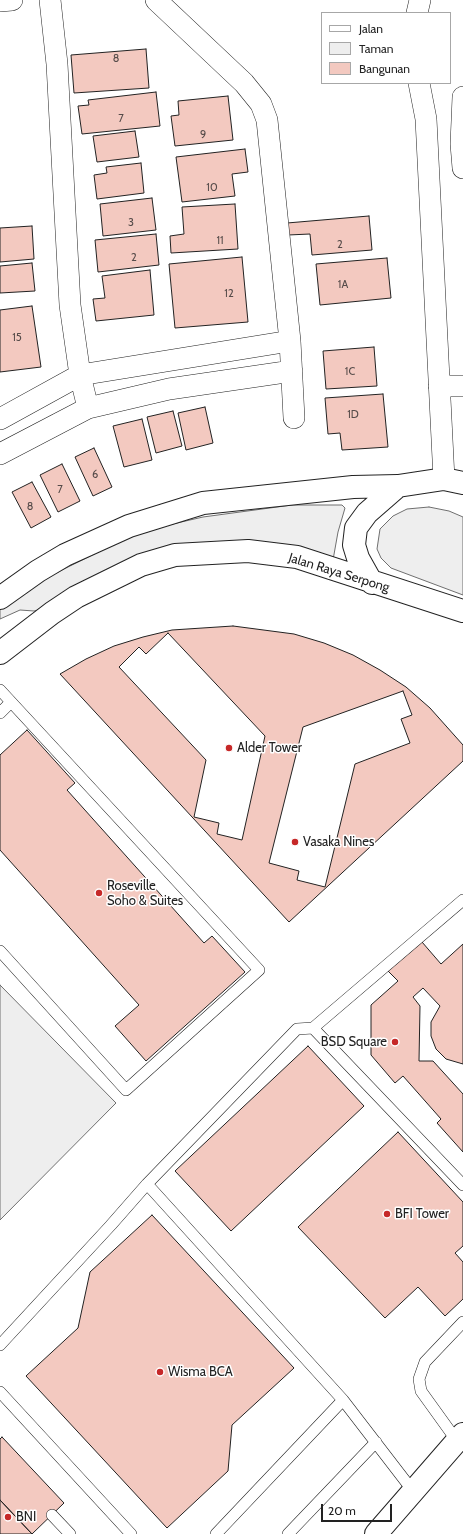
<!DOCTYPE html>
<html>
<head>
<meta charset="utf-8">
<style>
  body { margin:0 }
  #map { position:relative; width:463px; height:1534px; overflow:hidden; background:#fff; font-family:Cabin,sans-serif }
  canvas { display:block }
  .legend { position:absolute; left:321px; top:12px; width:130px; height:72px; box-sizing:border-box; background:#fff; border:1px solid #a7a7a7; margin:0; padding:5px 7px; list-style:none; font-size:12px; color:#222 }
  .legend li { display:flex; align-items:center; gap:8px; height:20px }
  .legend b { width:20px; border:1px solid #a7a7a7 }
  .scale { position:absolute; left:321px; top:1504px; width:71px; height:18px; box-sizing:border-box; border:2px solid #222; border-top:0; padding-left:5px; font-size:12px; line-height:14px; white-space:nowrap; color:#222; -webkit-text-stroke:3px #fff; paint-order:stroke }
</style>
</head>
<body>
<div id="map">
<canvas width="463" height="1534"></canvas>
<ul class="legend">
<li><b style="height:5px;background:#fff"></b>Jalan</li>
<li><b style="height:11px;background:#eee"></b>Taman</li>
<li><b style="height:11px;background:#f3c9c0"></b>Bangunan</li>
</ul>
<div class="scale">20 m</div>
</div>
<script>
const context = document.querySelector('canvas').getContext('2d');
context.lineJoin = 'round';
function paint(path, color) {
  context.fillStyle = color;
  context.fill(path, 'evenodd');
}
function toPath(rows) {
  const path = new Path2D();
  for (const r of rows) {
    path.moveTo(r[0], r[1]);
    for (let i = 2; i < r.length; i += 2) path.lineTo(r[i], r[i + 1]);
  }
  return path;
}
function trace(path, color, width, dash) {
  context.strokeStyle = color;
  context.lineWidth = width;
  context.lineCap = dash ? 'butt' : 'round';
  context.setLineDash(dash || []);
  context.stroke(path);
}
function write(font, color, halo, rows, align = 'center') {
  context.font = font + ' Cabin,sans-serif';
  context.lineWidth = 3;
  context.setLineDash([]);
  context.textBaseline = 'middle';
  context.strokeStyle = halo;
  context.fillStyle = color;
  for (const [text, x, y, turn = 0] of rows) {
    context.save();
    context.translate(x, y);
    context.rotate((+turn || 0) * Math.PI / 180);
    context.textAlign = isNaN(turn) ? turn : align;
    if (halo) context.strokeText(text, 0, 0);
    context.fillText(text, 0, 0);
    context.restore();
  }
}
const green = toPath([
  [292,505,342,505,345,508,338,532,333,560,217,546,42,609,34,611,20,610,0,619,0,608,22,593,54,574,124,539,155,528,203,517,292,505],
  [429,507,449,511,463,517,463,595,391,568,381,558,377,549,380,529,393,516,407,509,429,507],
  [0,985,116,1103,0,1220,0,985]
]);
paint(green, '#eee');
trace(green, '#6f6f6f', 1);
const building = toPath([
  [146,49,149,88,74,93,71,55,146,49],
  [156,92,160,126,82,134,78,106,89,105,88,100,156,92],
  [228,96,233,140,175,146,171,116,179,115,178,101,228,96],
  [135,131,139,157,97,162,93,136,135,131],
  [245,149,248,172,232,174,235,196,182,202,176,157,245,149],
  [141,163,144,193,97,199,94,175,107,173,106,167,141,163],
  [152,198,156,230,103,236,100,204,152,198],
  [235,204,238,249,171,253,170,236,184,234,182,207,235,204],
  [369,216,372,250,312,255,310,234,288,235,287,223,369,216],
  [32,226,34,259,0,262,0,228,32,226],
  [156,234,159,265,98,272,95,240,156,234],
  [242,257,248,322,175,328,169,264,242,257],
  [387,258,391,298,320,305,316,264,387,258],
  [32,263,35,291,0,293,0,266,32,263],
  [150,270,154,315,96,321,93,299,105,298,102,276,150,270],
  [32,306,41,367,0,372,0,310,32,306],
  [374,347,377,386,326,389,323,351,374,347],
  [383,394,388,447,342,450,340,433,328,434,325,398,383,394],
  [205,407,213,443,186,450,178,413,205,407],
  [173,411,182,446,156,453,147,417,173,411],
  [142,419,152,460,124,467,113,426,142,419],
  [94,448,112,487,93,496,75,457,94,448],
  [62,464,80,501,58,512,40,475,62,464],
  [32,482,51,517,31,528,12,492,32,482],
  [233,626,294,634,324,643,353,655,380,670,406,687,430,708,463,745,463,761,289,922,60,674,86,659,114,646,143,637,172,630,233,626],
  [168,633,265,736,242,840,217,834,219,823,194,817,206,760,119,667,139,647,146,654,168,633],
  [403,691,412,715,401,719,410,743,355,764,325,887,297,880,299,871,269,863,303,727,403,691],
  [27,730,75,783,67,790,204,943,212,936,245,972,146,1061,115,1026,139,1005,0,850,0,755,27,730],
  [422,942,441,964,463,944,463,1064,446,1059,436,1049,431,1036,431,1022,440,1006,423,988,413,997,420,1006,419,1061,433,1061,463,1094,463,1152,437,1123,441,1119,403,1076,395,1083,371,1055,371,1005,398,981,388,971,422,942],
  [308,1046,364,1106,231,1231,175,1171,308,1046],
  [398,1132,463,1202,463,1246,455,1253,463,1262,463,1299,445,1316,418,1287,385,1318,298,1227,398,1132],
  [152,1215,294,1368,232,1425,228,1471,167,1528,26,1376,78,1328,90,1272,152,1215],
  [2,1437,64,1503,32,1534,0,1500,0,1439,2,1437],
  [0,1500,32,1534,0,1534,0,1500]
]);
paint(building, '#f3c9c0');
trace(building, '#222', 1);
const lane = toPath([
  [0,690,259,970,126,1090,0,951],
  [0,713,11,702],
  [313,1028,463,900],
  [147,1184,343,1400,413,1491],
  [0,1345,111,1225,147,1184,297,1029,313,1028,463,1185],
  [0,1392,131,1534],
  [457,1441,421,1391,419,1379,425,1362,463,1322],
  [52,1515,70,1534],
  [216,1534,343,1400],
  [288,1534,376,1442]
]);
const street = toPath([
  [50,0,57,64,70,305,80,375,88,408],
  [156,0,244,83,261,104,267,120,290,341,294,418],
  [0,1,12,0],
  [417,13,420,0],
  [419,83,426,119,444,479],
  [463,97,461,144,463,168],
  [439,386,463,386],
  [0,419,80,375,290,341],
  [0,454,88,408,169,389,292,371]
]);
const secondary = toPath([
  [372,583,358,558,354,545,356,528,367,513,398,486],
  [0,598,38,571,65,555,129,526,203,503,353,487,398,486,444,479,463,483],
  [0,653,52,613,76,597,141,565,175,555,248,551,297,557,463,611]
]);
const primary = toPath([
  [376,1534,463,1434]
]);
trace(lane, '#222', 12);
trace(street, '#222', 22);
trace(secondary, '#222', 24);
trace(primary, '#222', 24);
trace(lane, '#fff', 11);
trace(street, '#fff', 21);
trace(secondary, '#fff', 22);
trace(primary, '#fff', 22);
for (const [x, y, r, color] of [
  [229,748,4,"#c62828"],
  [295,842,4,"#c62828"],
  [99,893,4,"#c62828"],
  [395,1042,4,"#c62828"],
  [387,1214,4,"#c62828"],
  [160,1372,4,"#c62828"],
  [8,1517,4,"#c62828"]
]) {
  const dot = new Path2D();
  dot.arc(x, y, r, 0, 2 * Math.PI);
  context.fillStyle = color;
  context.fill(dot);
  trace(dot, '#fff', 1.5);
}
write('11px', '#564c4a', null, [
  ["8",116,59],
  ["7",121,119],
  ["9",203,135],
  ["10",212,188],
  ["3",131,223],
  ["11",220,241],
  ["2",340,245],
  ["2",134,258],
  ["1A",343,285],
  ["12",229,294],
  ["15",17,338],
  ["1C",350,372],
  ["1D",353,415],
  ["6",95,475],
  ["7",60,490],
  ["8",30,507]
]);
write('13px', '#222', '#fff', [
  ["Jalan Raya Serpong",339,573,17]
]);
write('13px', '#222', '#fff', [
  ["Alder Tower",237,748],
  ["Vasaka Nines",303,842],
  ["Roseville",107,886],
  ["Soho & Suites",107,901],
  ["BSD Square",387,1042,"right"],
  ["BFI Tower",395,1214],
  ["Wisma BCA",168,1372],
  ["BNI",16,1517]
], 'left');
</script>
</body>
</html>
